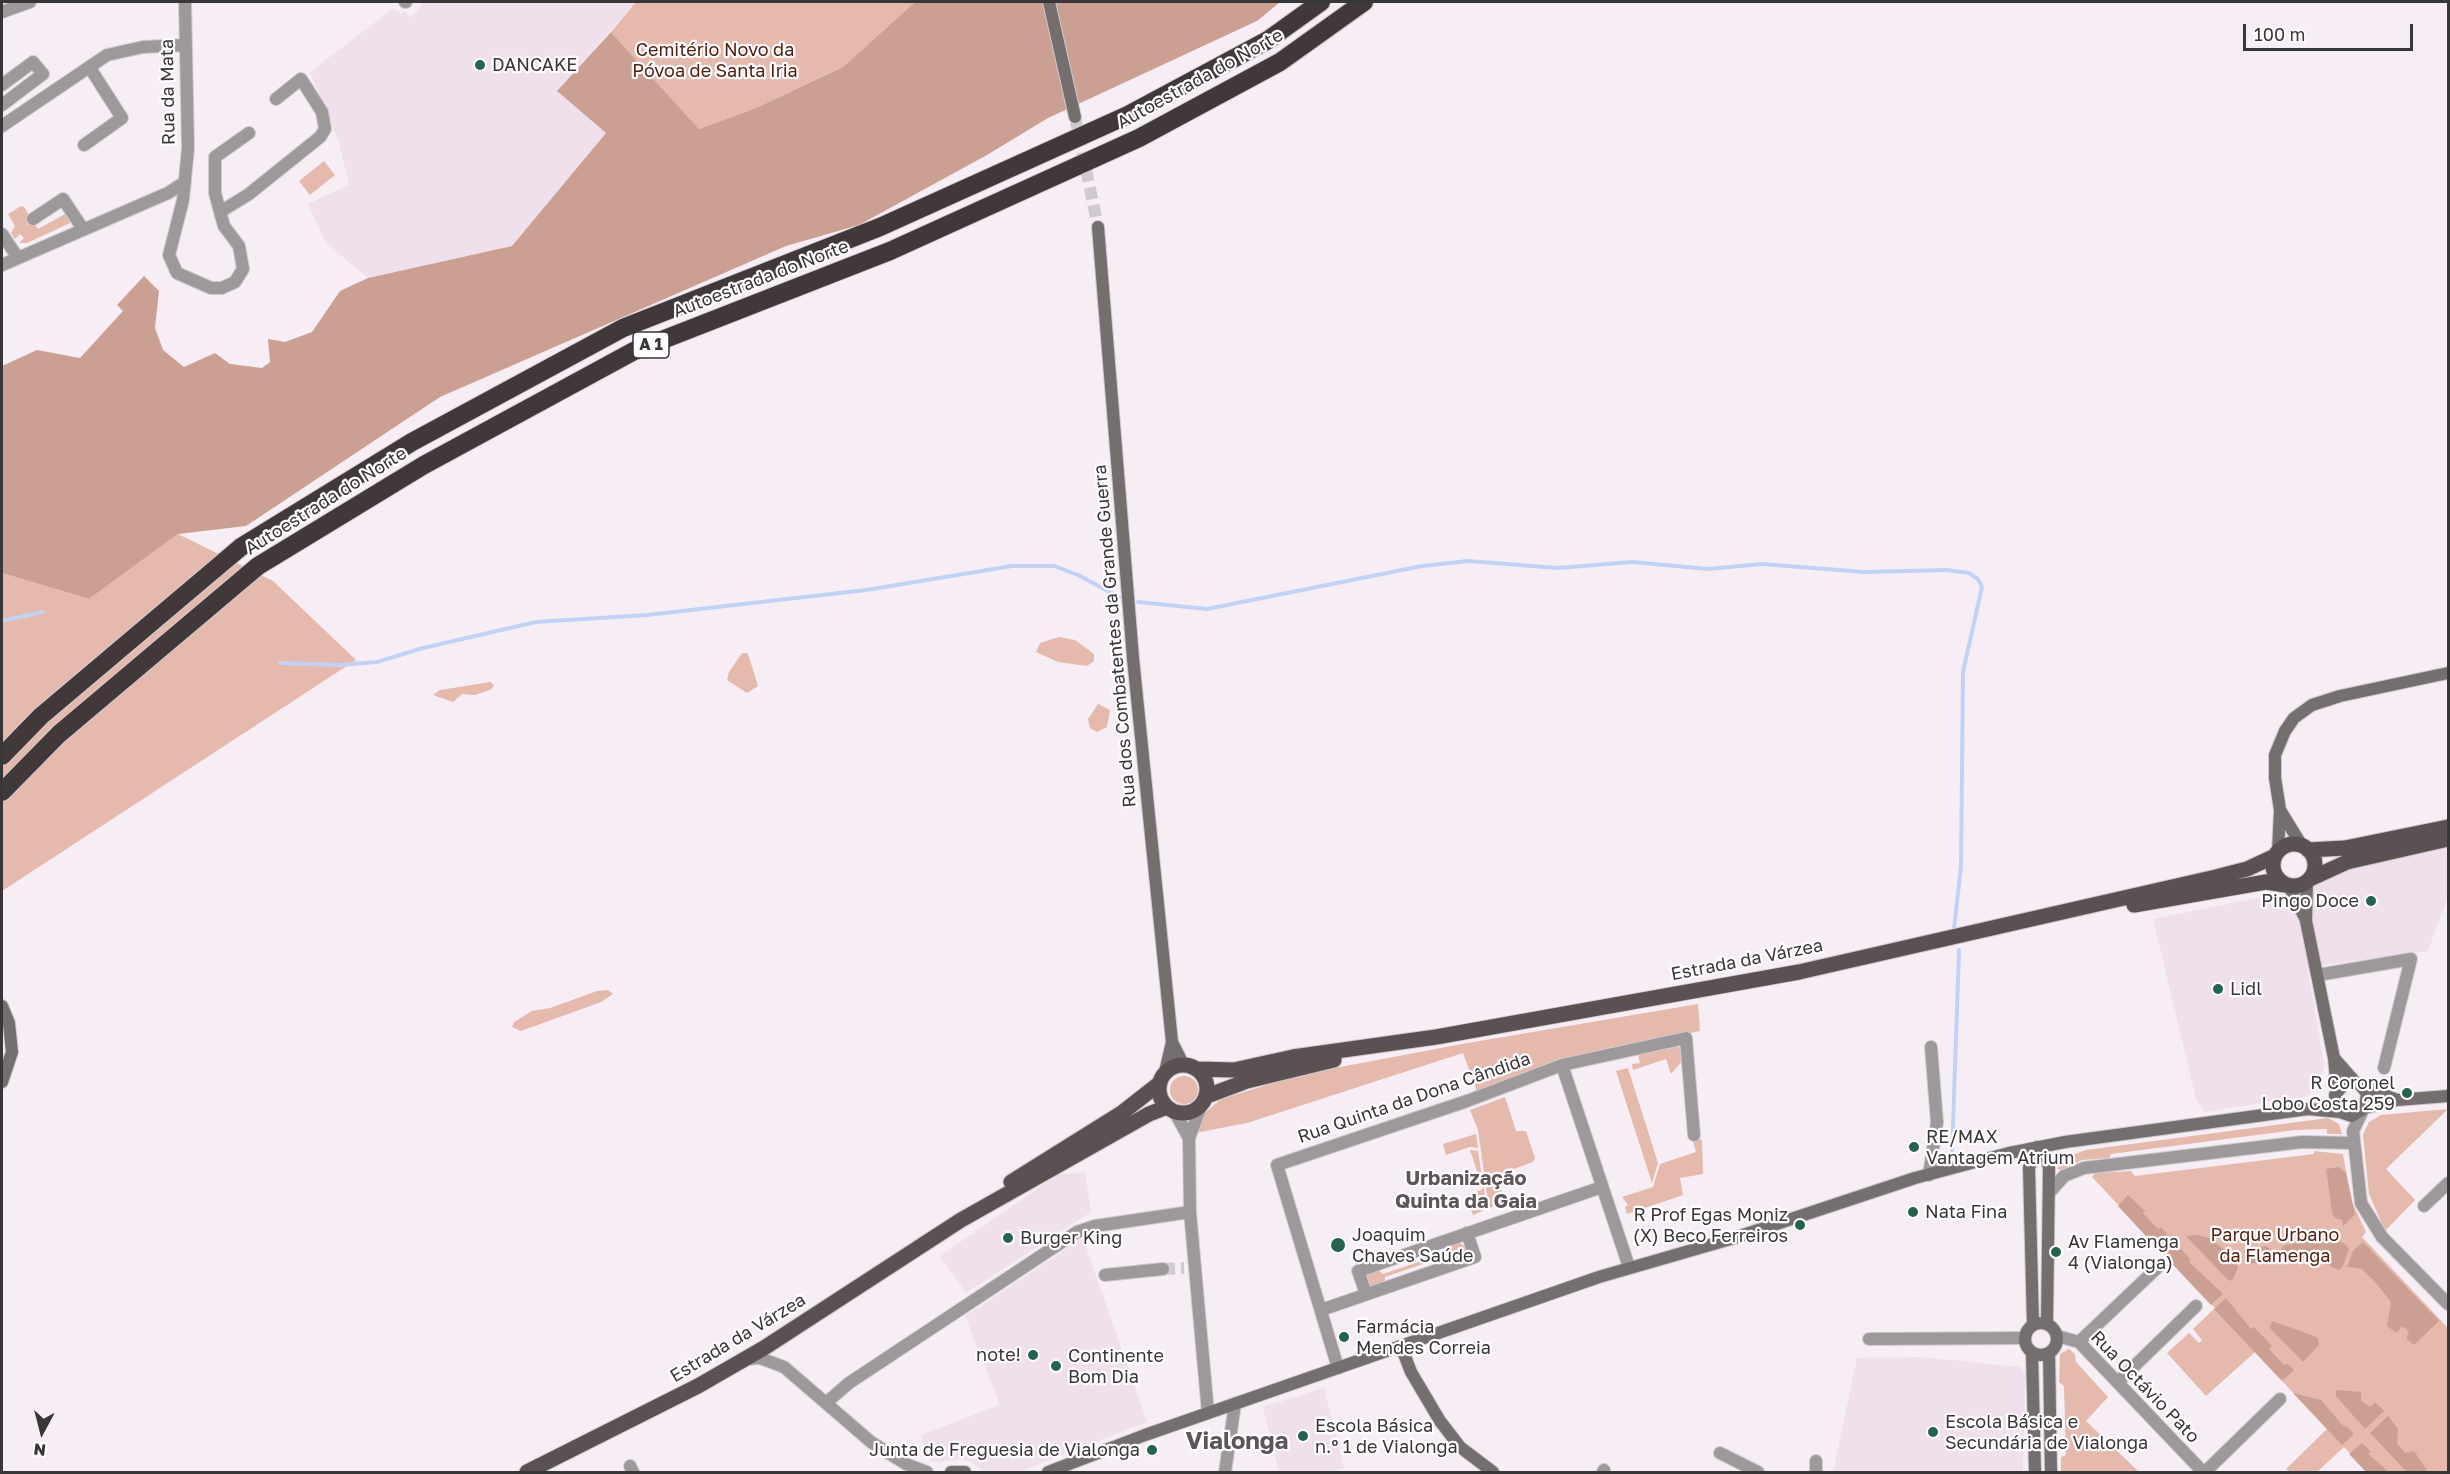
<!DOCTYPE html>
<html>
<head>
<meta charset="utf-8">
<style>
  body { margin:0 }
  #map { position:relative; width:2450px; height:1474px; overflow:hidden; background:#f6eef4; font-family:"Golos Text",sans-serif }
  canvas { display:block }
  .frame { position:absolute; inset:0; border:3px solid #393638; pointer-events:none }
  .north { position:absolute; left:12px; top:1402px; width:60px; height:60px; -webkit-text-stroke:4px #fffdff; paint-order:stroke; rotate:187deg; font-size:16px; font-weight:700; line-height:24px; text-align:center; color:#393638 }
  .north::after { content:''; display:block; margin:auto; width:21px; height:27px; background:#393638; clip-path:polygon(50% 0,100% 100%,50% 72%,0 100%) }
  .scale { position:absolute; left:2243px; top:24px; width:170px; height:27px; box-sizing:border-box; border:3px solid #393638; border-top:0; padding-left:8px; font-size:18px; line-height:21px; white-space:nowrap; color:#393638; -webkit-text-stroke:4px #fffdff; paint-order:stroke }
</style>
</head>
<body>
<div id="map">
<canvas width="2450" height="1474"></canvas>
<div class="frame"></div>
<div class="north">N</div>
<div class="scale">100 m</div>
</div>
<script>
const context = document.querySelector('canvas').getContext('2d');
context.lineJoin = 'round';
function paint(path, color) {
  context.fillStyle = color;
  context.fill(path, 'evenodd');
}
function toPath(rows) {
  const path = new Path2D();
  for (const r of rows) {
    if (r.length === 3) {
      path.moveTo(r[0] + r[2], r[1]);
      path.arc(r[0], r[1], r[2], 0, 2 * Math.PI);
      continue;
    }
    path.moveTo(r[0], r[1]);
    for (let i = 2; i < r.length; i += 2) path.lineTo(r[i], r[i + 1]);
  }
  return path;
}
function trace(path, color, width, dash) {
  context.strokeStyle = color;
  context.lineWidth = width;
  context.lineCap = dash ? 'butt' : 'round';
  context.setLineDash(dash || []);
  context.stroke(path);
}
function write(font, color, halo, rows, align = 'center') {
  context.font = font + ' "Golos Text",sans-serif';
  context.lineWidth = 4.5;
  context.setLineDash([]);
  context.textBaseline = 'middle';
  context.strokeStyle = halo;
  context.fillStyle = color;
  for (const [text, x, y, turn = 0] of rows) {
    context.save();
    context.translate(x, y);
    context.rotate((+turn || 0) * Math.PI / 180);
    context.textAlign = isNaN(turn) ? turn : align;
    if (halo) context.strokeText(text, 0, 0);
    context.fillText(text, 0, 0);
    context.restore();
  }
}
paint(toPath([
  [424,2,636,2,557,91,606,133,512,246,368,278,326,243,308,204,349,185,339,142,310,72,394,8,401,14,404,11,411,18],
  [2448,843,2448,896,2428,951,2307,967,2324,1063,2322,1080,2308,1096,2205,1112,2196,1099,2153,919,2282,893,2288,898,2322,876],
  [1085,1172,1091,1212,966,1293,940,1256,1057,1175],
  [1083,1238,1147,1422,1018,1472,984,1472,971,1462,962,1459,940,1462,930,1461,920,1435,1000,1405,965,1316],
  [1922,1357,2020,1367,2025,1376,2023,1472,1833,1472,1857,1358],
  [1324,1388,1344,1468,1325,1472,1279,1472,1263,1407]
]), '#efe0ec');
paint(toPath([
  [636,2,915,2,843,67,756,108,699,129,611,32],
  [324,161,335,175,310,195,299,181],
  [21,206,24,207,38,229,67,213,70,223,27,243,19,243,24,238,20,234,15,239,11,233,15,226,8,214],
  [178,534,273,581,356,660,2,891,2,573,89,599],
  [1059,637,1075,640,1094,654,1094,661,1087,666,1058,662,1036,652,1040,643],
  [742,653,747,653,749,657,758,686,747,693,727,680,729,672],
  [491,682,494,686,490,690,475,695,462,694,453,702,433,695,440,690],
  [1098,704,1110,710,1107,727,1097,732,1090,728,1088,719],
  [608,990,613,994,601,1002,521,1031,512,1027,514,1022,532,1011,550,1008,597,991],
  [1698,1004,1700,1031,1556,1062,1478,1094,1463,1053,1247,1123,1195,1133,1204,1114,1221,1099,1303,1074,1462,1044],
  [1675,1046,1681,1048,1684,1059,1671,1074,1666,1059,1633,1070,1632,1064,1640,1063,1638,1054],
  [1628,1068,1658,1163,1652,1183,1616,1071],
  [1184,1090,14],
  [1505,1097,1516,1131,1526,1131,1535,1158,1533,1162,1497,1175,1505,1203,1489,1208,1478,1130,1470,1110],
  [2448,1109,2386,1169,2415,1200,2385,1231,2369,1194,2363,1135,2366,1128,2369,1122,2381,1115],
  [2328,1118,2339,1124,2342,1134,2327,1134,2327,1129,2295,1130,2111,1154,2109,1158,2082,1160,2062,1170,2057,1169,2064,1158,2086,1150],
  [1476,1134,1478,1148,1470,1147,1446,1155,1443,1144],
  [1692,1138,1702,1140,1703,1174,1680,1178,1683,1195,1627,1214,1625,1207,1628,1205,1622,1197,1653,1187,1660,1164,1696,1152],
  [1470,1150,1478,1151,1487,1209,1473,1215,1466,1196,1483,1189],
  [2314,1151,2343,1154,2351,1200,2366,1232,2362,1237,2448,1328,2448,1472,2368,1472,2344,1447,2317,1472,2290,1472,2286,1469,2327,1429,2255,1352,2206,1396,2167,1353,2189,1333,2199,1343,2202,1340,2193,1329,2215,1308,2092,1177,2095,1173,2131,1171,2135,1176,2314,1154],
  [1458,1241,1466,1248,1466,1255,1456,1261,1449,1255,1385,1277,1384,1287,1370,1288,1366,1277,1369,1272,1377,1269,1383,1274,1448,1252,1449,1244],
  [2069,1349,2075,1354,2076,1362,2108,1397,2086,1421,2139,1472,2061,1472,2061,1457,2066,1455,2064,1386,2059,1382,2060,1354]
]), '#e5b9ac');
paint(toPath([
  [915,2,1280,2,1257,21,1048,118,987,155,859,225,786,246,440,397,246,526,178,534,89,599,2,573,2,366,37,350,80,358,123,311,117,305,144,276,159,291,155,328,163,350,184,367,215,353,230,364,262,368,270,362,268,339,285,342,312,332,340,291,368,278,512,246,606,133,557,91,611,32,699,129,756,108,843,67],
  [2339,1167,2346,1173,2355,1214,2343,1226,2342,1220,2335,1218,2332,1212,2326,1169],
  [2128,1195,2145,1211,2143,1213,2158,1229,2161,1227,2169,1236,2156,1247,2118,1206],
  [2198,1235,2209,1238,2234,1257,2238,1268,2232,1281,2227,1279,2186,1236],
  [2330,1237,2345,1244,2349,1249,2343,1266,2339,1270,2315,1259,2287,1260,2281,1256,2281,1249,2285,1245],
  [2173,1240,2191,1260,2189,1262,2223,1294,2211,1305,2160,1251],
  [2363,1242,2439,1321,2414,1345,2406,1338,2409,1334,2406,1328,2401,1327,2397,1333,2387,1326,2391,1302,2376,1283,2362,1269,2347,1267,2353,1251],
  [2266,1246,2273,1252,2271,1261,2248,1264,2244,1251],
  [2226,1298,2251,1329,2254,1327,2272,1346,2269,1349,2284,1365,2288,1364,2294,1370,2282,1381,2214,1309],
  [2272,1321,2314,1336,2318,1338,2319,1345,2303,1362,2270,1328],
  [2336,1390,2361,1392,2361,1401,2370,1407,2375,1402,2384,1411,2365,1429,2336,1396],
  [2293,1393,2321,1400,2344,1427,2346,1426,2354,1434,2342,1445],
  [2388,1416,2398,1429,2397,1443,2405,1453,2414,1451,2428,1472,2407,1472,2370,1433],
  [2362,1443,2371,1452,2368,1454,2389,1472,2366,1472,2349,1454]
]), '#cba093');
trace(toPath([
  [1138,602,1207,609,1422,566,1468,561,1558,568,1632,562,1708,569,1762,564,1864,572,1947,570,1969,573,1978,579,1982,587,1963,672,1961,866,1954,929],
  [2,621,43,612],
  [280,663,340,665,377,662,423,648,536,622,647,615,866,590,1012,566,1054,566,1078,575,1119,597],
  [1952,1155,1959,950]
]), '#c2d2f7', 4);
trace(toPath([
  [1163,1269,1184,1268]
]), '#d0c9ce', 12, [12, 6]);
trace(toPath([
  [1075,117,1098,227]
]), '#d0c9ce', 12, [12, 6]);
const street = toPath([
  [185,2,188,148,183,200,169,255,177,273,211,288,222,288,235,282,243,269,239,246,224,226,220,212],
  [405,2,406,2],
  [2,12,30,2],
  [2,85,33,62,43,74,2,105],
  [2,126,107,55,143,47,185,45],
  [249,133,215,157,215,193,220,212,249,194,320,137,325,129,322,112,301,79,276,99],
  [84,145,122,118,90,68],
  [33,219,63,199,83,229],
  [2,234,18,258],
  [2,265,168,193,185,182],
  [2318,975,2411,959,2384,1068],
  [1562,1065,1629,1267],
  [1202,1104,1189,1138,1190,1212,1208,1413],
  [1174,1111,1189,1138],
  [2362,1112,2353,1131,2361,1203,2382,1237,2448,1304],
  [1929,1175,1937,1122,1931,1047],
  [2049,1193,2064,1176,2084,1168,2302,1142,2353,1143],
  [2424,1206,2448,1183],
  [1105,1275,1163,1269],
  [1366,1294,1358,1271,1602,1187],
  [1321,1310,1475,1257,1467,1233],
  [2057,1336,2079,1342,2203,1472],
  [1869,1339,2024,1338],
  [2079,1342,2157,1268],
  [747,1359,760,1358,784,1367,871,1442,906,1464,927,1472],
  [1338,1368,1277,1165,1467,1101,1562,1065,1686,1038,1694,1135],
  [2118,1382,2196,1306],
  [826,1403,849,1383,1077,1232,1095,1226,1190,1212],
  [1720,1453,1758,1472],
  [630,1466,633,1472],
  [1225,1472,1235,1404],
  [1603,1472,1604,1470],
  [1816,1472,1816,1461],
  [2205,1472,2280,1399]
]);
const secondary = toPath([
  [1049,2,1075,117],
  [1098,227,1133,658,1172,1042,1165,1072],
  [2280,810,2302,846],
  [2278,851,2280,810,2275,778,2275,755,2285,731,2294,718,2312,705,2340,696,2448,673],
  [2307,882,2306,921,2334,1058,2337,1090],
  [2289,886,2306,920],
  [2,1006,9,1023,12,1052,2,1082],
  [1172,1042,1183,1064],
  [2334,1058,2356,1083],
  [2360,1085,2367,1093,2365,1108,2352,1116,2340,1112,2336,1105,2335,1095,2345,1083,2356,1083,2397,1100],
  [2365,1108,2397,1100,2448,1096],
  [2037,1147,2047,1160,2049,1168,2047,1324],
  [2041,1339,16],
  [2033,1325,2029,1168,2037,1147],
  [1401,1346,1411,1372,1440,1421,1460,1447,1493,1472],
  [2032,1353,2035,1472],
  [2049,1353,2051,1472],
  [951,1472,965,1472],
  [1048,1472,1145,1435,1599,1277,1734,1238,1915,1178,2009,1153,2065,1142,2308,1109,2340,1112]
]);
const primary = toPath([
  [2294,865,21],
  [2308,850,2345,848,2448,827],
  [2310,879,2347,862,2448,839],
  [2134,905,2266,882,2285,885],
  [1183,1089,24],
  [1198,1069,1234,1070,1293,1057,1436,1037,1799,972,2216,877,2247,869,2275,856],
  [1207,1096,1247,1081,1334,1060],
  [1011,1182,1123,1112,1160,1083],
  [527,1472,698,1386,764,1348,961,1220,1149,1114,1167,1107]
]);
const highway = toPath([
  [2,756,41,716,241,547,412,442,623,328,880,227,1128,115,1268,40,1321,2],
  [2,792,59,734,258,566,424,465,634,351,890,251,1139,138,1280,62,1364,2]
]);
trace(street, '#d0c9ce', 14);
trace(secondary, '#d0c9ce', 14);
trace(primary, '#d0c9ce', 17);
trace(highway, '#d0c9ce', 20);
trace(street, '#9d9899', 12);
trace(secondary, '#756e6f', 12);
trace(primary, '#595152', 15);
trace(highway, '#41383a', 18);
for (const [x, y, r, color] of [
  [480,65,6,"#246350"],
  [2371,901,6,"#246350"],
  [2218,989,6,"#246350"],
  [2407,1093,6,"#246350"],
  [1914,1147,6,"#246350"],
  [1913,1212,6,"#246350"],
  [1800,1225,6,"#246350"],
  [1008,1238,6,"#246350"],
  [1338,1245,8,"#246350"],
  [2056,1252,6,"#246350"],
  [1344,1337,6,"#246350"],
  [1033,1355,6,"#246350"],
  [1056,1366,6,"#246350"],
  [1933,1432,6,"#246350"],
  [1303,1436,6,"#246350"],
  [1152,1450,6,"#246350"]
]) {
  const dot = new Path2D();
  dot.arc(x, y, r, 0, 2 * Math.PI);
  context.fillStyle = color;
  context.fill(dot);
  trace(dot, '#fffdff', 2);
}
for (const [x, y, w] of [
  [651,345,36]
]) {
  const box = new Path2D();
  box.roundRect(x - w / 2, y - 13, w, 26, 4.5);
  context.fillStyle = '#fffdff';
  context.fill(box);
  trace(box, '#393638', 1.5);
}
write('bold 16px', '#393638', null, [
  ["A 1",651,345]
]);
write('18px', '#55200f', '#fffdff', [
  ["Cemitério Novo da",715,50],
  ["Póvoa de Santa Iria",715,71],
  ["Parque Urbano",2275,1235],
  ["da Flamenga",2275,1256]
]);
write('18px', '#393638', '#fffdff', [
  ["DANCAKE",492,65],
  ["Pingo Doce",2359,901,"right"],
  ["Lidl",2230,989],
  ["R Coronel",2395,1083,"right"],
  ["Lobo Costa 259",2395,1104,"right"],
  ["RE/MAX",1926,1137],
  ["Vantagem Atrium",1926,1158],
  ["Nata Fina",1925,1212],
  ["R Prof Egas Moniz",1788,1215,"right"],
  ["(X) Beco Ferreiros",1788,1236,"right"],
  ["Joaquim",1352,1235],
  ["Chaves Saúde",1352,1256],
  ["Burger King",1020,1238],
  ["Av Flamenga",2068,1242],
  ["4 (Vialonga)",2068,1263],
  ["Farmácia",1356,1327],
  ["Mendes Correia",1356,1348],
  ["note!",1021,1355,"right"],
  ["Continente",1068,1356],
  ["Bom Dia",1068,1377],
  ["Escola Básica e",1945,1422],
  ["Secundária de Vialonga",1945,1443],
  ["Escola Básica",1315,1426],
  ["n.º 1 de Vialonga",1315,1447],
  ["Junta de Freguesia de Vialonga",1140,1450,"right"]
], 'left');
write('18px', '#393638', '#fffdff', [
  ["Autoestrada do Norte",1200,79,-29],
  ["Rua da Mata",168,92,-91],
  ["Autoestrada do Norte",761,279,-21],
  ["Autoestrada do Norte",326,501,-32],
  ["Rua dos Combatentes da Grande Guerra",1115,636,-95],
  ["Estrada da Várzea",1747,960,-11],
  ["Rua Quinta da Dona Cândida",1414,1098,-19],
  ["Estrada da Várzea",738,1338,-31],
  ["Rua Octávio Pato",2145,1387,46]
]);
write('bold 20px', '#5c555a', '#fffdff', [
  ["Urbanização",1466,1179],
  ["Quinta da Gaia",1466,1202]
]);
write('bold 24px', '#5c555a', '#fffdff', [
  ["Vialonga",1237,1441]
]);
</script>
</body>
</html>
